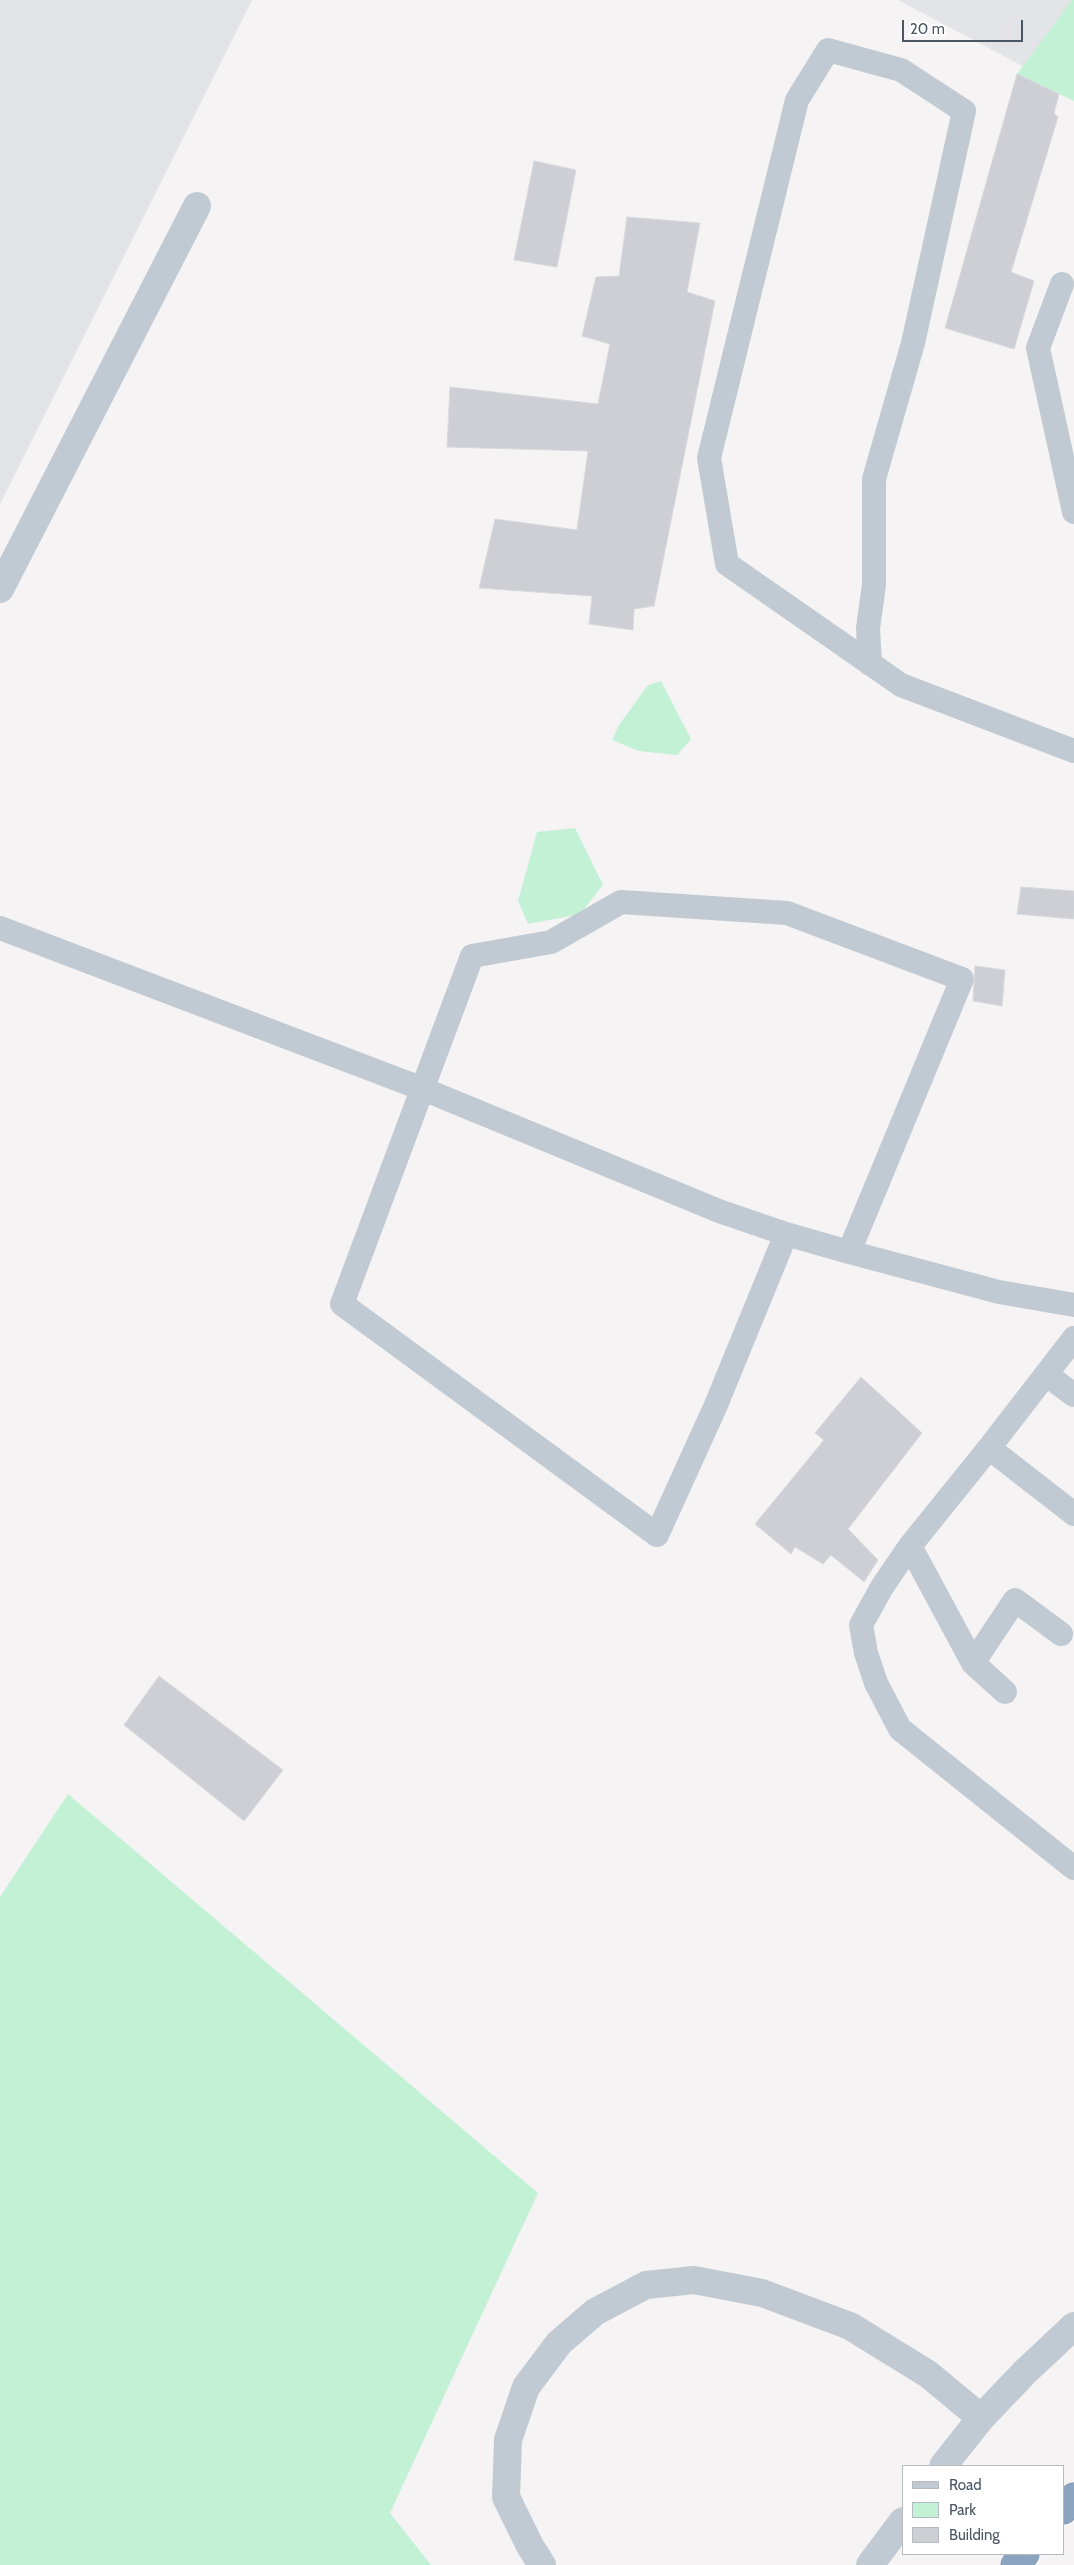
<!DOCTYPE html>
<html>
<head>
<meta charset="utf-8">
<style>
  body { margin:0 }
  #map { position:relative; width:1074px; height:2565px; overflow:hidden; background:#f5f3f3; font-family:Cabin,sans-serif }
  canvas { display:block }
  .legend { position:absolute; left:902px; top:2465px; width:162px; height:90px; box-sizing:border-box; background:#fff; border:1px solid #b7bbc0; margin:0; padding:6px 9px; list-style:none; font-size:15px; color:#4a5661 }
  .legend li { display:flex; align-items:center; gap:10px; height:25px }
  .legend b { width:25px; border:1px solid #b7bbc0 }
  .scale { position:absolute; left:902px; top:20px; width:121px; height:22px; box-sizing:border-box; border:2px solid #4a5661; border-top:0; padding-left:6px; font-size:15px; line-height:18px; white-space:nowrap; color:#4a5661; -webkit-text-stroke:4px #fff; paint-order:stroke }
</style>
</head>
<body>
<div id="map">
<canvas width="1074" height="2565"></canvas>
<ul class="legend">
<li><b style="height:6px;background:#c1cad2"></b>Road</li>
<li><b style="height:14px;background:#c3f1d5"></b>Park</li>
<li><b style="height:14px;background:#cdcfd5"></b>Building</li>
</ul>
<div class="scale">20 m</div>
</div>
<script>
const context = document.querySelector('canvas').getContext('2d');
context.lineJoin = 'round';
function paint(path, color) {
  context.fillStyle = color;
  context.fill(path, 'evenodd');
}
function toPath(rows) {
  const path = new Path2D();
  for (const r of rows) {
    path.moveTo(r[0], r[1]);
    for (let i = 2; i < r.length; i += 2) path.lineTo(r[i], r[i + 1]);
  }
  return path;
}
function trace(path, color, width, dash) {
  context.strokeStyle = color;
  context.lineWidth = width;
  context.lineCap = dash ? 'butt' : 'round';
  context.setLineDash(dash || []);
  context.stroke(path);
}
paint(toPath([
  [0,0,252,0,0,504],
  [898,0,1074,0,1074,7,1030,70]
]), '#e2e4e7');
paint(toPath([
  [1072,0,1074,0,1074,101,1017,74],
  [661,681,691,739,677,755,639,751,612,740,619,725,648,685],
  [575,828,603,885,580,914,528,924,518,901,537,832],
  [68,1794,538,2193,390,2513,431,2565,0,2565,0,1897]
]), '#c3f1d5');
const building = toPath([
  [1017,74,1059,94,1054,113,1058,117,1011,272,1034,281,1014,349,945,328,1017,74],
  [534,161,576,170,557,267,514,260,534,161],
  [627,217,700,223,687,292,715,301,654,606,634,609,633,630,589,624,592,596,479,588,495,519,577,530,588,451,447,447,450,387,598,404,610,344,582,336,596,277,619,276,627,217],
  [1021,887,1074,891,1074,919,1017,914,1021,887],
  [975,966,1005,970,1002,1006,973,1001,975,966],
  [861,1377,922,1433,848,1529,878,1560,864,1582,831,1555,823,1564,795,1547,791,1554,755,1524,824,1440,815,1433,861,1377],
  [159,1676,283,1770,244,1821,124,1725,159,1676]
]);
paint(building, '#cdcfd5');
trace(building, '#d7d9de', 1);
const motorway = toPath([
  [1063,2510,1074,2497],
  [1015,2565,1025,2554]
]);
trace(motorway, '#7690ad', 29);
trace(toPath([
  [1062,284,1038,348,1074,512],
  [870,664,868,628,874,585,874,479,913,343,964,111,901,70,828,50,797,100,709,458,727,564,901,685,1074,751],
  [0,928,423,1089,719,1211,786,1234,849,1252],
  [786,1234,716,1405,657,1535,342,1304,472,956,551,942,621,902,787,913,962,979,849,1252,999,1292,1074,1305],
  [1074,1338,989,1448,1074,1514],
  [1047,1375,1074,1395],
  [989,1448,910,1546,882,1587,861,1625,866,1653,876,1683,900,1729,1074,1868],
  [910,1546,973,1663,1005,1692],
  [973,1663,1015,1600,1061,1634]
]), '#c1cad2', 24);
trace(toPath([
  [0,589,197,206],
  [943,2466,981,2418,1025,2372,1074,2326],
  [542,2565,530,2546,506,2497,508,2440,526,2387,559,2343,595,2312,646,2285,694,2280,762,2293,850,2326,928,2374,981,2418],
  [870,2565,903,2521]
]), '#c1cad2', 28);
trace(motorway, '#8ba5c1', 28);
</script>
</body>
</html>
